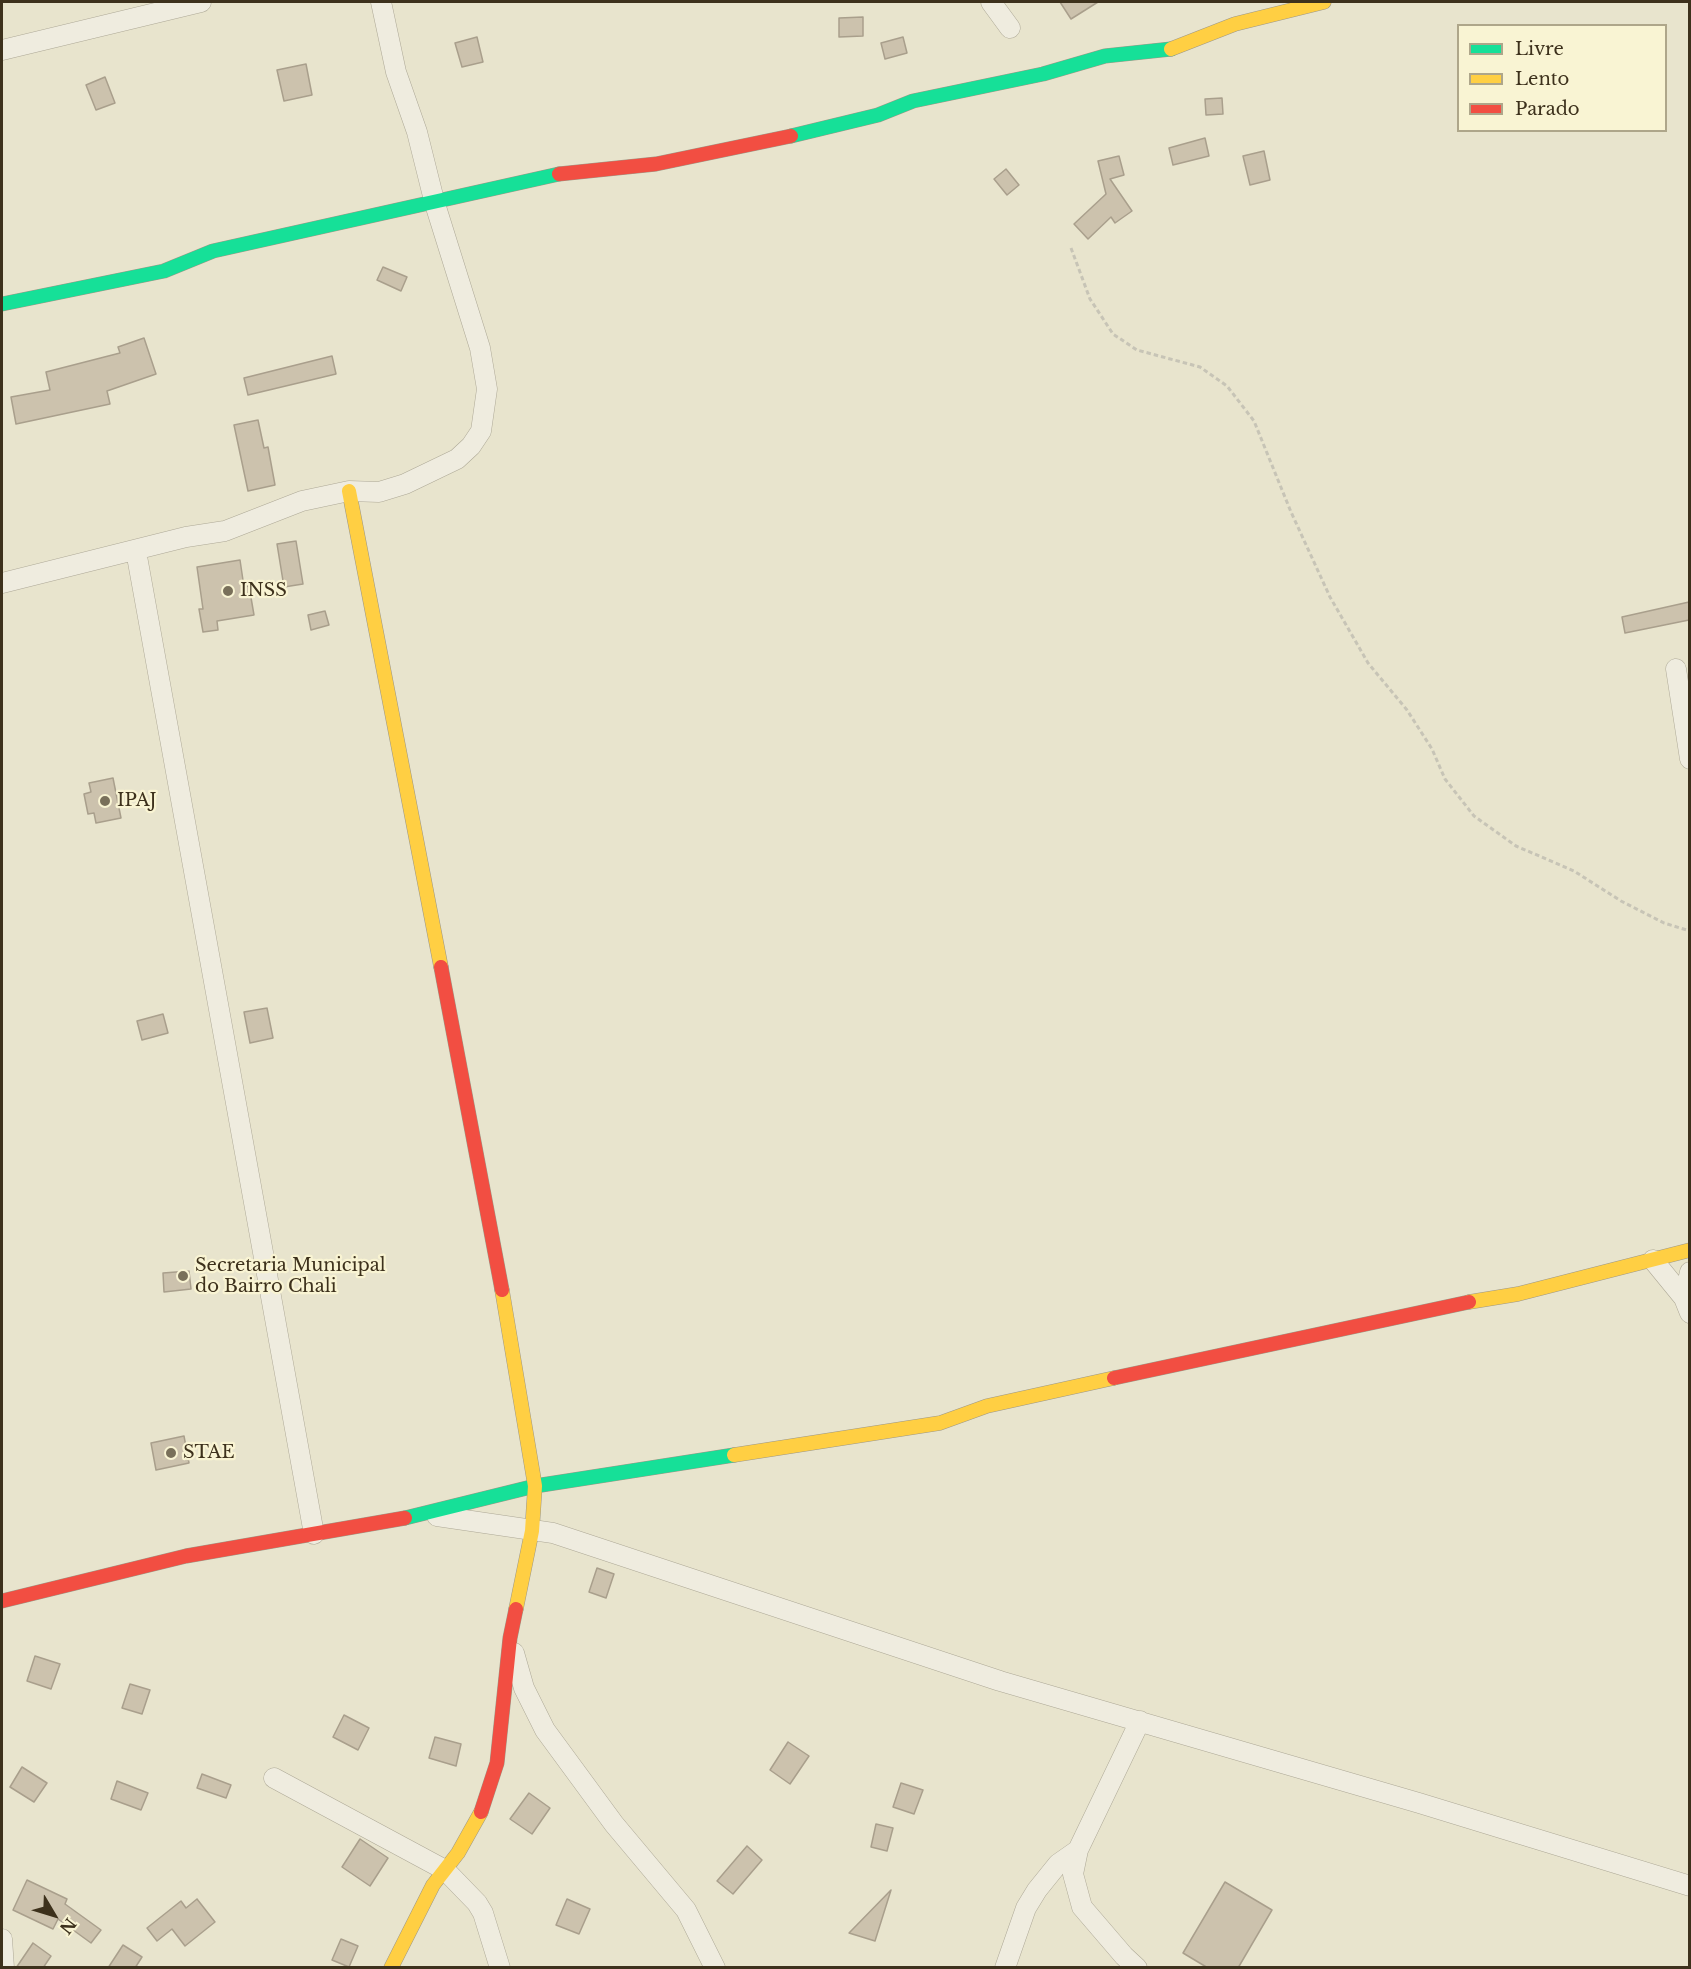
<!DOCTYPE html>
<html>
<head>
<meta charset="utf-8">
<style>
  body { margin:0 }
  #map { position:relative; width:1691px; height:1969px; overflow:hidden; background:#e8e4cd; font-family:"Libre Baskerville",serif }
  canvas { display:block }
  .frame { position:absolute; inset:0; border:3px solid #3d311c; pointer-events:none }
  .legend { position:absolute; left:1457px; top:24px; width:210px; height:108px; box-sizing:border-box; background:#f9f4d3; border:2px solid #aea68a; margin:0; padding:8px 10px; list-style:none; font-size:18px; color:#3d311c }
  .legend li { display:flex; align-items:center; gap:12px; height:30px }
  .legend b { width:30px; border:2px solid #aea68a }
  .north { position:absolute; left:24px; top:1885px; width:60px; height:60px; -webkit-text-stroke:4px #f9f4d3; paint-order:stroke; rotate:128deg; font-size:16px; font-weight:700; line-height:24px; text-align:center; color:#3d311c }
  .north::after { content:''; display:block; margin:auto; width:21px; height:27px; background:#3d311c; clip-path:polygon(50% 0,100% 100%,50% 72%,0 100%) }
</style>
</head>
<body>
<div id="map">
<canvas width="1691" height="1969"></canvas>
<div class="frame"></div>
<ul class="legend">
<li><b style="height:8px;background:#16e098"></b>Livre</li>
<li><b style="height:8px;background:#ffcf43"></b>Lento</li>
<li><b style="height:8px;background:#f24e42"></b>Parado</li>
</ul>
<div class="north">N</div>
</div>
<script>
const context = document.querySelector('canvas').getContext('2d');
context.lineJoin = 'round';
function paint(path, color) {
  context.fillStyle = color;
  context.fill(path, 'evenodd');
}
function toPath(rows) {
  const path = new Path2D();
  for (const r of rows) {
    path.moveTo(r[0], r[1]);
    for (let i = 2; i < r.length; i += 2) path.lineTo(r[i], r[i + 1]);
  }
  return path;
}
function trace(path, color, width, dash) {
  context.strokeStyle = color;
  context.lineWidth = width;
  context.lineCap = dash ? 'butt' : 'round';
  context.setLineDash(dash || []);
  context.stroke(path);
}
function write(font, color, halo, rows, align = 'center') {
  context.font = font + ' "Libre Baskerville",serif';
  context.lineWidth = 4.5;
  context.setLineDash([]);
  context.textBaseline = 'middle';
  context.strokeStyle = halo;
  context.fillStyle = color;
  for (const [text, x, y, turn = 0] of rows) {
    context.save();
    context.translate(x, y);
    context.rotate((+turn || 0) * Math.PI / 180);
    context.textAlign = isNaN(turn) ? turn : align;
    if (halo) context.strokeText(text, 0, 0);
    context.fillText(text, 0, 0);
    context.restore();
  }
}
const building = toPath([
  [1060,2,1098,2,1071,19,1060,2],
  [863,17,863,36,839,37,839,18,863,17],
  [477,37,483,62,462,67,455,43,477,37],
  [903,37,907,53,885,59,881,43,903,37],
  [306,64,312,95,284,101,277,70,306,64],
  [105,77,115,103,96,110,86,85,105,77],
  [1222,98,1223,114,1206,115,1205,99,1222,98],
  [1205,138,1209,156,1173,165,1169,148,1205,138],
  [1264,151,1270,180,1250,185,1243,156,1264,151],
  [1119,156,1124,175,1110,179,1132,211,1115,223,1111,217,1088,239,1074,224,1106,194,1098,161,1119,156],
  [1006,169,1019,185,1007,195,994,179,1006,169],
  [383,267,407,277,401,291,377,280,383,267],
  [144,338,156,374,107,391,110,404,16,424,11,397,50,390,46,372,120,353,118,347,144,338],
  [332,356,336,374,248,395,244,378,332,356],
  [258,420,264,448,268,447,275,485,248,491,234,425,258,420],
  [296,541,303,584,284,587,277,544,296,541],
  [240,560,244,587,249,586,254,615,217,621,218,630,203,632,199,609,203,609,197,567,240,560],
  [1689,602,1689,620,1625,633,1622,617,1689,602],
  [325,611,329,625,311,630,308,615,325,611],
  [113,778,121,818,96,823,94,813,88,814,84,794,91,792,89,783,113,778],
  [267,1008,273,1038,250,1043,244,1012,267,1008],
  [163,1014,168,1033,142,1040,137,1021,163,1014],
  [189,1271,191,1289,164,1292,163,1273,189,1271],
  [184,1436,189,1463,156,1470,151,1443,184,1436],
  [597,1568,614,1574,606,1598,589,1592,597,1568],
  [35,1656,60,1664,51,1689,27,1681,35,1656],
  [130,1684,150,1690,142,1714,122,1708,130,1684],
  [344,1715,369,1728,358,1750,333,1737,344,1715],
  [435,1737,461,1744,456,1766,429,1758,435,1737],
  [788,1742,809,1756,790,1784,770,1770,788,1742],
  [22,1767,47,1783,34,1802,10,1787,22,1767],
  [202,1774,231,1785,226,1798,197,1788,202,1774],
  [117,1781,148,1793,141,1810,111,1799,117,1781],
  [901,1783,923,1790,914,1814,893,1807,901,1783],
  [529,1793,550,1808,532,1834,510,1819,529,1793],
  [876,1824,893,1828,887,1851,871,1847,876,1824],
  [360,1839,388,1858,370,1886,342,1867,360,1839],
  [747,1846,762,1860,733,1894,717,1881,747,1846],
  [27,1880,67,1899,65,1904,101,1930,91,1943,58,1919,53,1929,13,1910,27,1880],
  [1225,1882,1272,1910,1238,1968,1208,1968,1183,1953,1225,1882],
  [891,1890,875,1941,849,1933,891,1890],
  [197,1899,215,1922,185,1946,172,1929,157,1941,147,1928,181,1901,186,1908,197,1899],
  [567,1899,590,1909,579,1934,556,1925,567,1899],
  [341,1939,358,1946,349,1967,332,1960,341,1939],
  [33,1943,51,1956,43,1968,16,1968,33,1943],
  [123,1945,142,1957,135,1968,108,1968,123,1945]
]);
paint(building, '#ccc2ad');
trace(building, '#a99f8c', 1.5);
const street = toPath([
  [991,2,1010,28],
  [2,50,201,2],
  [136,551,314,1534],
  [2,583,186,537,225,531,302,501,349,491,379,492,405,484,457,459,471,446,481,431,487,389,480,348,435,204,417,132,396,72,381,2],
  [1676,669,1690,759],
  [1653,1260,1684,1298,1690,1313],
  [1684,1298,1690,1272],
  [437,1516,553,1533,1000,1681,1419,1803,1690,1886],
  [514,1653,524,1688,545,1730,614,1824,686,1910,715,1968],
  [274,1778,445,1870,477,1903,483,1913,500,1968],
  [2,1939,4,1968],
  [1005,1968,1026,1908,1037,1890,1058,1864,1078,1850],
  [1137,1968,1124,1956,1082,1907,1073,1874,1078,1850,1140,1721]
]);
const fast = toPath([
  [791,136,878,115,913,101,1043,74,1105,56,1171,49],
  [2,304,164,271,213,251,559,174],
  [405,1518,535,1486,734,1455]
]);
const slow = toPath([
  [1171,49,1235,24,1324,2],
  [349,491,441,967],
  [502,1290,535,1486,532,1531,516,1609],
  [1469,1302,1518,1294,1690,1250],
  [734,1455,940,1423,987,1406,1114,1378],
  [391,1968,433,1885,458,1853,481,1812]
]);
const jam = toPath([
  [559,174,656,164,791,136],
  [441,967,502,1290],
  [1114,1378,1469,1302],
  [2,1601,186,1556,405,1518],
  [481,1812,497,1763,510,1638,516,1609]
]);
trace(street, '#ada896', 21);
trace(fast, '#9d9786', 15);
trace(slow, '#9d9786', 15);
trace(jam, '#9d9786', 15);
trace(toPath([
  [1071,248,1090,299,1113,334,1137,350,1200,367,1227,386,1254,421,1291,512,1330,597,1368,663,1407,710,1432,749,1445,779,1474,816,1516,846,1574,871,1621,901,1664,923,1690,931]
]), '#c7c4b6', 3, [4.5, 3]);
trace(street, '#efecdf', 20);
trace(fast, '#16e098', 14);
trace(slow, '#ffcf43', 14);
trace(jam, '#f24e42', 14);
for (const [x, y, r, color] of [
  [228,591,6,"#79705a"],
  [105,801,6,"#79705a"],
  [183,1276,6,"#79705a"],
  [171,1453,6,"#79705a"]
]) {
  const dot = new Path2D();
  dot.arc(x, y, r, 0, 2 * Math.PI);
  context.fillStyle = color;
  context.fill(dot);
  trace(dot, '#f9f4d3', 2);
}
write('18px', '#3d311c', '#f9f4d3', [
  ["INSS",240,591],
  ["IPAJ",117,801],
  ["Secretaria Municipal",195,1266],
  ["do Bairro Chali",195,1287],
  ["STAE",183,1453]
], 'left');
</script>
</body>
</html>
